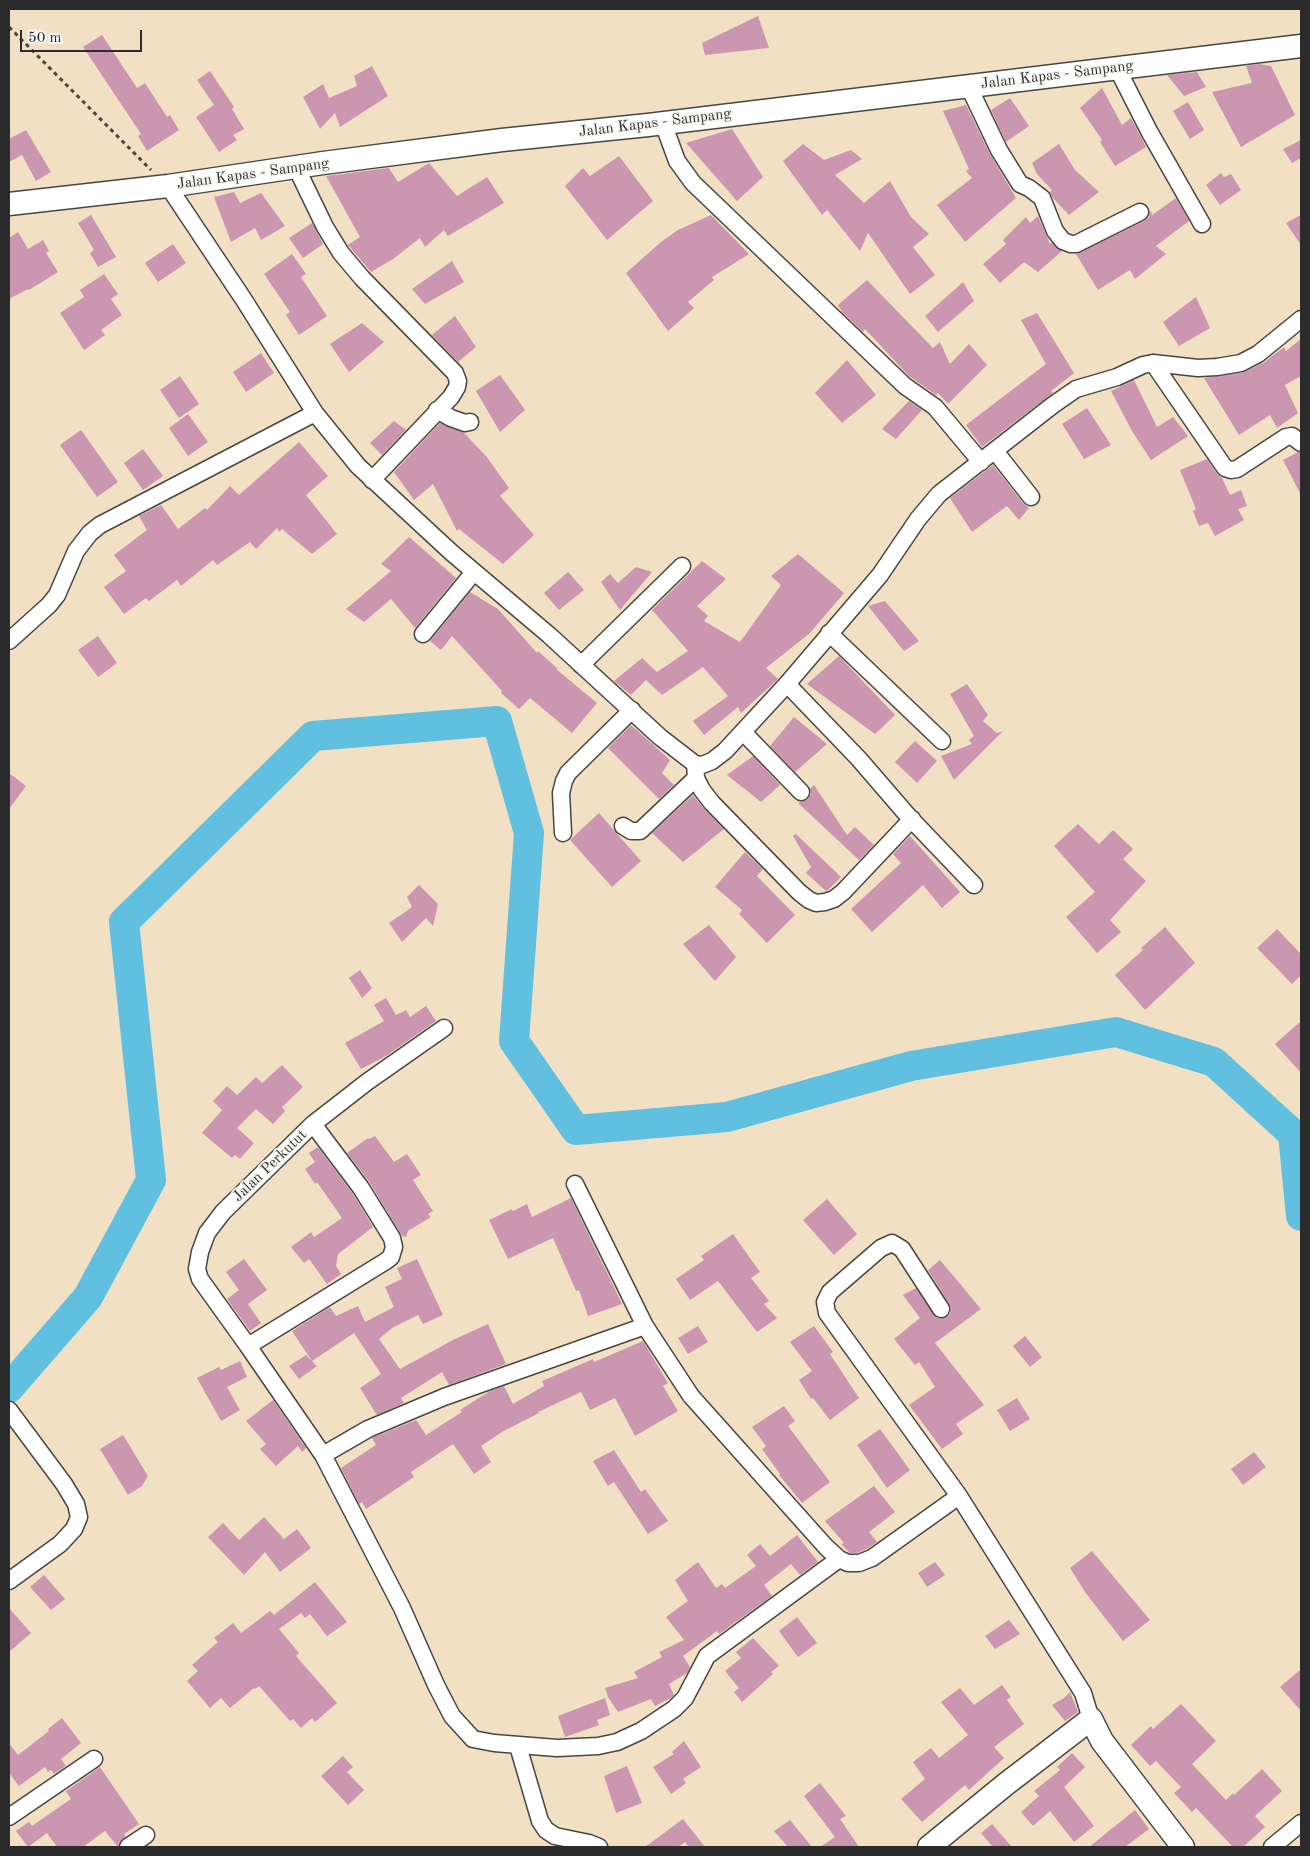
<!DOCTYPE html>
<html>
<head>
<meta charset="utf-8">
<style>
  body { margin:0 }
  #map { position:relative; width:1310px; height:1856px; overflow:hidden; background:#f2e0c4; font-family:"Old Standard TT",serif }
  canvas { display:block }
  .frame { position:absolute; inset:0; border:10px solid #2b2b2b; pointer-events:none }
  .scale { position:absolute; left:20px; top:30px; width:122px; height:22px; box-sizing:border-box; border:2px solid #2b2b2b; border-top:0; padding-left:6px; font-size:15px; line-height:18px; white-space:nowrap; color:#2b2b2b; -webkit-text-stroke:4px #f6f6f2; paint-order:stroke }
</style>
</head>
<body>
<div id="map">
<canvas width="1310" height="1856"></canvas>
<div class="frame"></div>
<div class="scale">50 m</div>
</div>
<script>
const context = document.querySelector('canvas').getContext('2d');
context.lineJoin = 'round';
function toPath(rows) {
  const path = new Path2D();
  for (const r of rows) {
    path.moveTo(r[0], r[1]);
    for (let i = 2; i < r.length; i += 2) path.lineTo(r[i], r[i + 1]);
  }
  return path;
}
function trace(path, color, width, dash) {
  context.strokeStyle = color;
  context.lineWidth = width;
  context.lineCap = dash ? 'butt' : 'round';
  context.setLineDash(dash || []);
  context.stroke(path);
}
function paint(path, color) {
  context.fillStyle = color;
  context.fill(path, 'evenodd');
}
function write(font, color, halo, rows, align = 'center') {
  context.font = font + ' "Old Standard TT",serif';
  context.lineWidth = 4;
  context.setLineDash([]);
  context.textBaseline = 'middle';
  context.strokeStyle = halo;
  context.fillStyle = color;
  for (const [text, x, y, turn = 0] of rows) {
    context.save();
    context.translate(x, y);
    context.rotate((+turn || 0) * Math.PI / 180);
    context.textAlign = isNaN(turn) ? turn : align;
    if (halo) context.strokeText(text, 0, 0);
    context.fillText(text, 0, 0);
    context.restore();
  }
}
trace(toPath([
  [9,1388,88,1297,151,1180,124,922,313,736,497,721,529,833,514,1041,576,1130,727,1117,911,1066,1116,1032,1214,1062,1293,1134,1301,1216]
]), '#61bfdf', 30);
paint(toPath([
  [758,16,769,48,705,55,702,43],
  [102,35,137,88,145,83,167,117,170,115,179,130,147,151,138,136,141,134,83,47],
  [1259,64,1271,66,1295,115,1241,147,1212,92,1252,83,1246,66],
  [372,66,388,96,340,127,335,113,320,129,303,97,323,84,329,98,357,86,354,76],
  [210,71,234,107,232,109,244,129,233,135,237,140,219,152,196,117,214,105,197,80],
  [1197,72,1206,87,1184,96,1167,75],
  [1102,88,1122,125,1131,118,1146,147,1115,166,1100,142,1102,140,1080,108],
  [1010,98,1029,126,1006,142,991,110],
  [1188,102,1204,130,1190,139,1173,111],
  [966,105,990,154,1016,198,965,242,937,205,972,178,966,171,969,169,943,111],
  [732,129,763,177,737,201,686,143],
  [26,130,51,172,36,181,22,155,9,162,9,139],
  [1301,140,1301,158,1292,163,1283,149],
  [803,144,824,160,851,150,862,159,835,175,864,203,890,181,911,217,929,234,913,247,935,275,910,294,868,233,860,251,827,210,822,215,783,161],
  [1059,144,1075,170,1099,192,1069,215,1053,198,1050,192,1052,190,1037,174,1032,163],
  [619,156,653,201,607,240,565,186,583,168,590,176],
  [429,163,457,196,487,177,504,203,448,236,444,230,425,247,420,238,393,259,371,272,348,245,360,237,326,176,389,168,398,182],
  [1221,173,1224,177,1231,174,1241,190,1220,205,1206,185],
  [234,192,240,203,261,193,285,226,261,240,255,228,231,242,214,197],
  [1176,198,1189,221,1156,246,1166,254,1135,279,1130,270,1098,290,1076,254,1144,221,1149,217,1150,212,1151,211,1152,215],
  [91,215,116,257,98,267,90,253,94,250,78,223],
  [711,215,749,254,712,277,714,280,688,302,694,308,668,331,626,273,661,242,678,230],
  [1301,215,1301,245,1286,223],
  [1038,216,1050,244,1051,242,1062,251,1038,272,1024,262,1000,283,983,264,1006,244,1003,240,1026,217,1030,223],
  [312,223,323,244,303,258,289,238],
  [18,232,28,249,43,240,49,251,46,253,58,272,29,290,28,289,9,299,9,238],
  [173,244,186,263,158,282,145,263],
  [292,254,306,274,301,277,327,316,299,335,286,315,290,312,264,274],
  [452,261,464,282,425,304,412,289],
  [104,274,118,294,111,299,122,315,101,330,105,335,84,350,60,313,84,297,80,290],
  [867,280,933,348,940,342,950,364,969,344,987,365,948,404,938,393,936,395,909,376,865,329,863,332,842,312,838,305],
  [963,282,974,301,938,332,925,316],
  [1196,297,1210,328,1179,346,1163,322],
  [1037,313,1074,373,1051,391,1053,393,982,447,966,425,1046,364,1021,320],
  [455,316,476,347,458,362,432,335],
  [362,323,384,342,349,372,330,344],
  [1301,339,1301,376,1285,385,1298,413,1277,428,1270,415,1239,435,1204,378,1245,372,1263,363,1284,347,1286,351],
  [261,353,274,373,246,392,233,372],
  [847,360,876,395,842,423,815,393],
  [500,375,525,410,500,432,476,391],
  [180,376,199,404,179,418,160,390],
  [1134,380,1157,427,1173,417,1188,436,1151,460,1132,431,1111,391],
  [909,401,922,410,896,439,882,429],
  [1087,408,1111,445,1084,459,1062,424],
  [188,414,208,442,188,456,169,428],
  [394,421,406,430,382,455,370,443],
  [440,423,464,433,486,456,509,488,500,496,534,535,503,564,459,529,457,531,433,484,414,500,394,472],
  [81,430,118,482,97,497,60,445],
  [299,442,328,476,306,495,337,534,312,554,282,529,279,532,277,528,256,549,250,542,217,565,213,560,181,586,177,580,149,601,146,598,124,614,104,587,126,571,114,555,147,530,139,516,161,505,178,529,205,508,207,510,230,486,239,495],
  [143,449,163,476,143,490,124,463],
  [1298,452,1301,453,1301,495,1283,460],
  [1207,459,1217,474,1222,478,1230,495,1241,490,1247,506,1238,509,1244,520,1215,536,1208,523,1199,526,1193,511,1196,509,1180,470],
  [993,465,1023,503,1029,508,1019,520,1007,506,972,532,950,498],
  [409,537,456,578,415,628,391,599,364,622,346,609,391,571,381,564],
  [798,554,844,593,810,633,766,668,778,679,741,713,738,707,704,735,693,721,728,696,703,667,662,695,646,680,631,695,614,681,642,658,657,672,688,651,652,610,702,561,726,579,697,606,708,616,704,621,740,642,781,585,771,576],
  [636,567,652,572,620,610,601,582,610,574,618,583],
  [568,572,584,590,559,610,544,593],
  [470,592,498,609,537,653,538,651,557,668,556,669,597,703,572,733,530,698,519,709,501,693,502,691,452,636,441,650,430,641],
  [885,601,919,641,904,651,868,606],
  [98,636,117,663,98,677,78,650],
  [839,656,895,715,875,734,807,684],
  [967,684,988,715,983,721,997,733,1003,731,954,780,941,756,972,744,969,740,974,736,950,694],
  [794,717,827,744,795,772,770,746],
  [631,725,670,760,662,773,674,785,659,799,608,748],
  [915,741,937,761,917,783,895,762],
  [753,756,780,785,761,802,727,775],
  [9,773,26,786,9,809],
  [814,785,847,835,855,827,874,845,859,860,798,803,808,799,811,794,810,789],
  [693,795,705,810,724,829,683,862,652,833],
  [599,813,641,861,612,887,570,840],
  [1078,824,1099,844,1113,830,1133,849,1123,859,1146,881,1110,920,1121,932,1097,953,1066,917,1095,892,1054,846],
  [796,834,841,877,828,890,826,891,806,873,811,867,793,836],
  [910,836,960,892,942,908,923,885,872,932,851,909,901,863,893,854],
  [745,852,763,869,757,876,795,915,767,943,739,914,742,910,715,887],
  [419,885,438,904,433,926,426,918,402,942,389,923,412,907,407,897],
  [709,925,736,957,715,981,683,944],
  [1165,927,1195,963,1145,1010,1115,975,1143,950,1141,948],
  [1277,929,1301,954,1301,975,1292,984,1257,948],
  [360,970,372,988,362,998,349,978],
  [386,998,396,1015,406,1010,410,1017,426,1006,436,1021,386,1056,361,1069,345,1043,384,1021,374,1005],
  [1301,1021,1301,1073,1275,1044],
  [282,1065,303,1087,282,1107,285,1111,273,1124,256,1109,237,1128,254,1143,240,1159,235,1155,232,1158,202,1133,222,1110,213,1101,227,1086,237,1095,256,1077,262,1083],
  [375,1136,394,1162,407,1154,421,1175,413,1180,433,1211,428,1214,431,1217,408,1231,406,1237,402,1236,370,1183,347,1153,368,1138,369,1139],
  [318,1147,353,1194,373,1227,338,1254,336,1266,341,1274,327,1284,309,1259,304,1263,291,1247,311,1232,314,1237,342,1218,317,1182,315,1184,305,1169,315,1162,309,1153],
  [571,1198,622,1304,588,1316,579,1290,576,1291,553,1238,508,1259,489,1220,512,1209,513,1211,527,1204,532,1217],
  [827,1199,857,1234,834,1255,803,1220],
  [733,1234,760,1272,751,1278,769,1301,764,1304,777,1318,757,1332,718,1281,690,1300,676,1279,704,1260,701,1256],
  [244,1259,267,1290,248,1304,261,1323,250,1331,227,1299,239,1290,226,1272],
  [417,1259,443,1315,423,1324,418,1315,392,1328,379,1339,400,1369,453,1340,488,1324,506,1364,449,1385,442,1372,401,1398,404,1403,377,1415,360,1388,381,1374,354,1333,312,1361,317,1366,299,1379,289,1366,306,1355,312,1361,292,1331,330,1307,336,1316,358,1306,365,1322,394,1307,385,1287,402,1279,397,1268],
  [940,1260,981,1309,935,1343,984,1405,956,1424,963,1434,942,1449,909,1405,935,1387,919,1362,915,1365,894,1339,920,1318,903,1295,916,1288,936,1318,942,1319,950,1314,951,1309,949,1304,928,1270],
  [698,1326,708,1342,688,1354,678,1338],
  [814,1326,833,1352,830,1354,859,1398,830,1420,813,1398,811,1399,799,1380,812,1371,790,1342],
  [1025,1336,1042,1357,1030,1367,1013,1346],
  [643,1341,668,1383,663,1386,678,1411,635,1436,615,1398,590,1410,581,1392,538,1412,539,1413,502,1432,481,1446,491,1462,474,1474,453,1444,411,1472,414,1477,366,1509,362,1502,359,1504,341,1468,376,1445,372,1438,416,1420,426,1435,462,1412,460,1410,490,1391,504,1386,513,1404,544,1386,542,1381,593,1359,594,1362],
  [240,1361,247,1377,227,1387,240,1410,221,1421,197,1378,219,1367,221,1370],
  [1017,1398,1030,1419,1010,1431,997,1410],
  [273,1400,306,1448,302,1452,298,1446,276,1466,260,1449,266,1444,246,1421],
  [784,1406,795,1421,788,1426,830,1482,802,1503,779,1475,780,1474,762,1449,766,1446,752,1427],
  [880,1429,910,1470,887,1488,857,1445],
  [123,1435,148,1476,142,1486,128,1495,100,1449],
  [614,1450,641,1492,645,1489,668,1521,648,1534,614,1482,608,1486,593,1461],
  [1254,1452,1266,1467,1243,1485,1231,1469],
  [874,1486,895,1512,869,1532,877,1542,867,1549,857,1553,850,1553,841,1544,844,1543,825,1521],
  [264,1517,284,1539,297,1529,311,1548,280,1572,265,1552,244,1575,208,1537,223,1523,239,1540],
  [797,1535,818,1562,800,1575,791,1564,764,1585,772,1596,719,1634,717,1631,683,1656,690,1667,687,1673,669,1684,674,1695,671,1698,655,1706,651,1699,618,1712,608,1697,605,1688,638,1678,634,1672,662,1657,659,1652,684,1640,666,1617,688,1601,675,1580,698,1562,716,1588,722,1584,725,1588,756,1566,747,1555,760,1544,770,1556],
  [1092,1551,1150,1620,1123,1641,1085,1592,1070,1568],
  [935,1562,945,1575,927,1587,918,1573],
  [44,1575,65,1599,51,1610,30,1587],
  [315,1582,347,1622,327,1636,310,1614,305,1618,301,1613,279,1629,299,1653,296,1656,337,1703,315,1722,312,1718,301,1728,293,1719,290,1721,259,1686,255,1689,254,1688,230,1708,221,1698,210,1708,187,1681,198,1671,192,1665,218,1642,214,1638,233,1623,241,1633,270,1611,274,1615],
  [9,1608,31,1633,9,1652],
  [797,1617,817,1643,798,1657,779,1631],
  [1009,1620,1020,1634,995,1649,985,1636],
  [753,1638,779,1666,771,1672,773,1674,742,1702,734,1692,739,1688,725,1671,741,1658,736,1652],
  [1301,1669,1301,1711,1280,1687],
  [1002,1685,1011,1697,1007,1700,1024,1724,994,1747,1004,1758,969,1790,965,1785,922,1822,901,1799,925,1779,913,1762,931,1748,939,1758,968,1735,941,1702,960,1688,974,1705],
  [1070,1692,1078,1712,1065,1721,1052,1705,1064,1698],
  [605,1698,610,1715,597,1720,599,1725,565,1737,558,1716],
  [1181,1704,1216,1741,1192,1764,1226,1800,1233,1793,1234,1795,1262,1769,1282,1791,1255,1816,1265,1827,1243,1847,1233,1847,1196,1808,1192,1812,1174,1793,1181,1787,1156,1761,1150,1766,1131,1745,1151,1726,1153,1729],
  [62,1718,81,1743,61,1759,66,1766,54,1774,51,1770,48,1772,45,1767,19,1786,9,1773,9,1743,18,1755,49,1731,48,1729],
  [684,1741,701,1767,683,1779,686,1783,671,1794,653,1767,674,1754,672,1752],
  [1072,1753,1085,1767,1064,1787,1094,1826,1074,1842,1050,1811,1033,1826,1021,1812,1039,1796,1034,1791,1060,1770,1057,1767],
  [343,1756,353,1767,347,1772,364,1790,348,1805,321,1776],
  [627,1766,642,1803,616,1813,604,1776],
  [100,1767,139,1824,124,1834,126,1837,119,1842,118,1847,105,1831,83,1847,57,1847,47,1833,28,1847,16,1831,29,1822,32,1826,71,1799,66,1791],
  [820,1783,846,1816,840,1819,859,1847,820,1847,835,1837,804,1796],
  [1135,1810,1149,1829,1125,1847,1089,1847],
  [683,1819,705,1847,689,1847,685,1842,678,1847,645,1847],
  [790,1820,812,1847,788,1847,774,1831],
  [992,1824,1012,1847,993,1847,981,1833]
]), '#cb97b0');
const street = toPath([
  [1117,68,1149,131,1202,224],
  [968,85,999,150,1020,184,1029,188,1042,198,1055,231,1063,241,1071,244,1076,244,1140,212],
  [663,123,677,161,693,183,905,386,935,407,981,462],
  [296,167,325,227,341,253,362,278,455,373,458,381,457,387,451,397,372,480],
  [168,186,244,300,315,413,358,466,452,553,549,635,660,737,695,764,702,765,712,761,725,751,787,684,880,575,918,519,939,494,1053,405,1076,389,1117,377,1143,365,1153,363,1198,368,1217,367,1241,363,1258,354,1301,319],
  [1153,363,1225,468,1231,470,1237,469,1286,437,1292,436,1301,443],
  [437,410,451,418,465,423,470,422],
  [995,451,1031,497],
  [829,633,942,741],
  [423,634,474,572],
  [9,641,49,605,57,595,76,551,90,533,100,525,315,413],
  [581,665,682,566],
  [787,684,859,759,909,817,974,885],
  [743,732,801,792],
  [695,764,696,778,702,790,712,803,799,892,809,900,816,903,825,902,834,899,843,892,912,819],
  [623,826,631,831,640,831,696,778],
  [563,833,561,793,564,781,568,773,632,710],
  [313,1124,361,1188,392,1238,394,1247,391,1257,386,1261,248,1346,323,1455],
  [575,1184,645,1326,691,1396,826,1547,839,1559,848,1563,859,1563,872,1558,959,1496,1083,1693,1091,1719],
  [941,1309,902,1249,892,1243,881,1248,830,1292,825,1302,827,1313,959,1496],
  [645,1326,444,1397,368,1429,323,1455,402,1608,436,1685,452,1716,473,1739,494,1743,557,1748,598,1746,617,1742,641,1731,674,1709,685,1698,707,1656,839,1559],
  [248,1346,200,1279,197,1269,200,1252,207,1233,223,1212,313,1124,367,1082,444,1028],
  [9,1410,64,1484,76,1504,79,1517,74,1529,60,1544,9,1581],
  [518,1746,540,1821,546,1830,555,1836,589,1843,599,1847],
  [9,1817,94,1759],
  [128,1847,146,1835],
  [1272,1847,1301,1823]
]);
const secondary = toPath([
  [9,204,168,186,323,163,502,140,648,125,1301,46],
  [929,1847,1006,1784,1091,1719,1102,1741,1183,1847]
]);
trace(street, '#494642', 19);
trace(secondary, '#494642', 25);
trace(toPath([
  [9,27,151,170]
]), '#494642', 3, [4, 4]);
trace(street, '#fff', 16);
trace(secondary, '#fff', 22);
write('15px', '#2b2b2b', '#f6f6f2', [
  ["Jalan Kapas - Sampang",1057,75,-7],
  ["Jalan Kapas - Sampang",655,123,-7],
  ["Jalan Kapas - Sampang",253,174,-8],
  ["Jalan Perkutut",270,1166,-44]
]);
</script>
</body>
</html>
